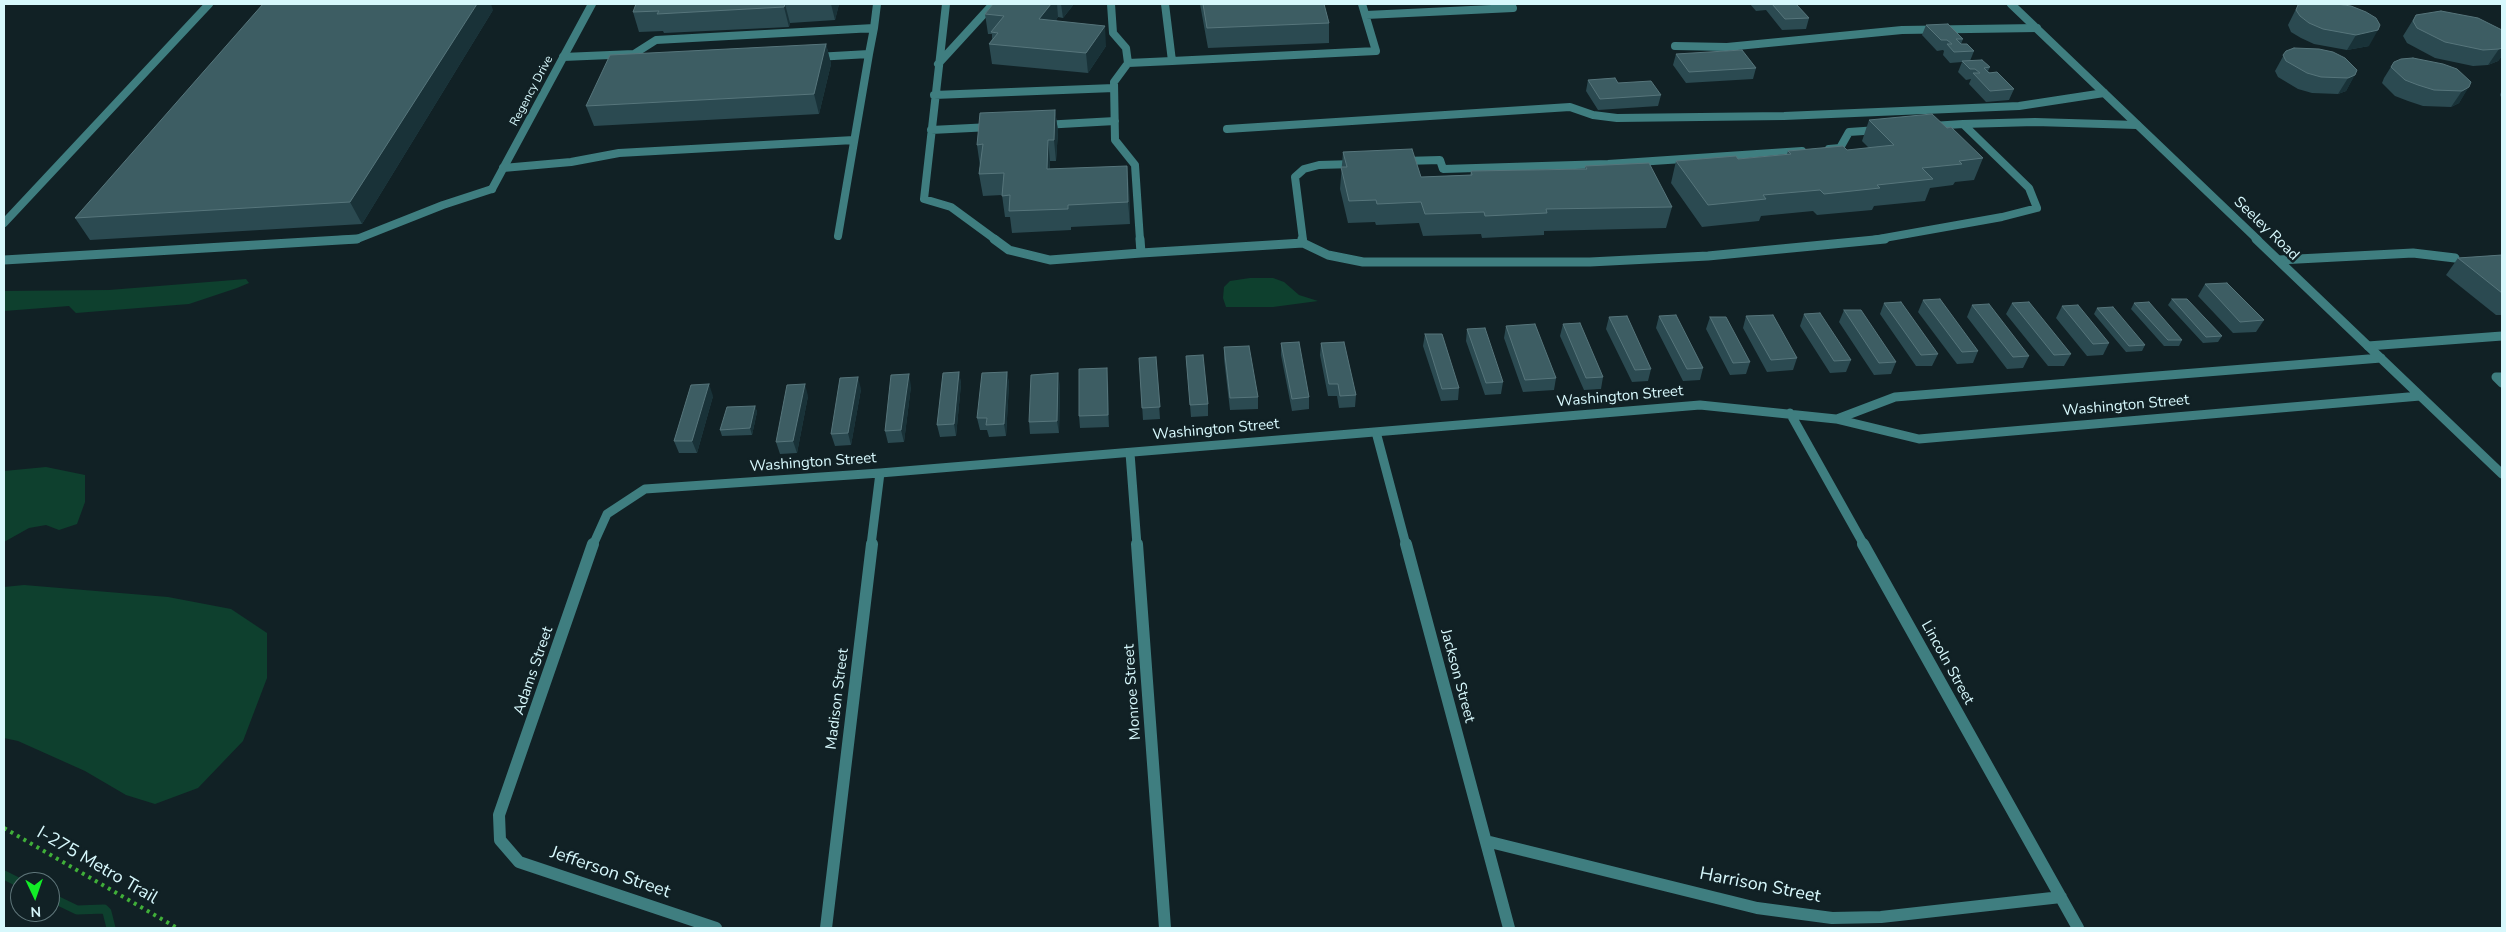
<!DOCTYPE html>
<html>
<head>
<meta charset="utf-8">
<style>
  body { margin:0 }
  #map { position:relative; width:2506px; height:932px; overflow:hidden; background:#112125; font-family:"Nunito Sans",sans-serif }
  canvas { display:block }
  .frame { position:absolute; inset:0; border:5px solid #d7f8fc; pointer-events:none }
  .north { position:absolute; left:10px; top:872px; width:50px; height:50px; box-sizing:border-box; background:#112125; border:1px solid #60777b; border-radius:50%; rotate:177deg; font-size:14px; font-weight:700; line-height:20px; text-align:center; color:#d7f8fc }
  .north::after { content:''; display:block; margin:auto; width:18px; height:22px; background:#12ed27; clip-path:polygon(50% 0,100% 100%,50% 72%,0 100%) }
</style>
</head>
<body>
<div id="map">
<canvas width="2506" height="932"></canvas>
<div class="frame"></div>
<div class="north">N</div>
</div>
<script>
const context = document.querySelector('canvas').getContext('2d');
context.lineJoin = 'round';
function paint(path, color) {
  context.fillStyle = color;
  context.fill(path, 'evenodd');
}
function toPath(rows) {
  const path = new Path2D();
  for (const r of rows) {
    path.moveTo(r[0], r[1]);
    for (let i = 2; i < r.length; i += 2) path.lineTo(r[i], r[i + 1]);
  }
  return path;
}
function trace(path, color, width, dash) {
  context.strokeStyle = color;
  context.lineWidth = width;
  context.lineCap = dash ? 'butt' : 'round';
  context.setLineDash(dash || []);
  context.stroke(path);
}
function write(font, color, halo, rows, align = 'center') {
  context.font = font + ' "Nunito Sans",sans-serif';
  context.lineWidth = 5;
  context.setLineDash([]);
  context.textBaseline = 'middle';
  context.strokeStyle = halo;
  context.fillStyle = color;
  for (const [text, x, y, turn = 0] of rows) {
    context.save();
    context.translate(x, y);
    context.rotate((+turn || 0) * Math.PI / 180);
    context.textAlign = isNaN(turn) ? turn : align;
    if (halo) context.strokeText(text, 0, 0);
    context.fillText(text, 0, 0);
    context.restore();
  }
}
paint(toPath([
  [1250,278,1273,278,1284,282,1299,295,1318,301,1273,307,1226,307,1223,298,1224,287,1230,281],
  [246,279,249,283,237,288,189,304,76,313,69,306,4,311,4,291,109,290],
  [46,467,85,475,85,502,77,524,59,530,46,525,29,528,4,542,4,471],
  [24,585,168,597,231,609,267,633,267,678,243,741,198,788,155,804,126,795,85,771,18,741,4,738,4,587]
]), '#0e402e');
trace(toPath([
  [4,875,20,883],
  [50,897,77,910,104,909,107,912,111,928]
]), '#0e402e', 9);
trace(toPath([
  [4,828,177,928]
]), '#40af39', 4, [3, 4.5]);
trace(toPath([
  [946,4,924,199,951,207,996,240],
  [1111,4,1113,33,1126,48,1128,63,1114,82,1115,140,1135,165,1140,240],
  [1165,4,1172,61,1376,51,1362,4],
  [1366,15,1513,8,1511,4],
  [1675,46,1727,47,1902,30,2037,28],
  [634,54,656,40,874,28,877,4],
  [869,54,874,28],
  [563,57,634,54,643,63],
  [816,57,869,54,838,236],
  [1128,63,1172,61],
  [938,64,993,4],
  [934,95,1114,88],
  [1043,125,1115,121],
  [1932,126,1963,124],
  [1227,129,1570,107,1593,115,1617,118,1784,116,2019,106,2104,93],
  [931,130,991,127],
  [1829,149,1840,148,1849,132,1878,130],
  [1404,161,1440,160,1443,169,1608,164,1802,151],
  [503,168,571,162,619,153,854,140],
  [4,223,209,4],
  [338,240,357,239,443,205,492,189],
  [1303,240,1295,177,1304,169,1319,165,1354,164],
  [1873,240,2002,217,2037,208,2029,188,1963,124,2035,122,2137,125]
]), '#3f7e80', 8);
trace(toPath([
  [994,239,1009,250,1050,260,1141,253,1140,239],
  [1302,239,1303,243],
  [1141,253,1303,243,1328,255,1363,262,1590,262,1708,256,1885,239],
  [4,260,357,239],
  [2279,260,2413,253,2455,258],
  [2368,346,2502,336],
  [2502,377,2496,377,2502,383]
]), '#3f7e80', 9);
trace(toPath([
  [2011,4,2258,240],
  [492,189,592,4]
]), '#3f7e80', 8);
trace(toPath([
  [2256,239,2502,474],
  [1790,413,1864,545],
  [1837,419,1895,397,2381,358],
  [1376,432,1406,545],
  [1130,453,1137,545],
  [593,545,607,514,645,489,880,473,1700,405,1836,419,1919,439,2420,396],
  [871,545,880,473]
]), '#3f7e80', 9);
trace(toPath([
  [593,544,499,815,500,840,519,862,716,928],
  [1137,544,1165,928],
  [1406,544,1509,928],
  [1863,544,2078,928],
  [1486,841,1757,908,1832,918,1881,917,2061,897],
  [826,928,872,544]
]), '#3f7e80', 12);
paint(toPath([
  [636,4,839,4,835,20,790,23,789,27,664,33,663,31,639,32,633,12],
  [993,4,1074,4,1063,18,1058,17,1056,20,1106,46,1088,73,992,64,989,44,992,39,992,34,988,34,985,14],
  [1200,4,1324,4,1329,23,1329,43,1208,48],
  [1750,4,1796,4,1809,18,1806,29,1782,30,1766,10,1756,11],
  [2337,4,2369,46,2347,50,2314,44,2301,38,2291,32,2288,25,2298,5],
  [493,10,362,224,90,240,75,218],
  [2416,15,2502,30,2502,56,2498,61,2488,65,2473,66,2435,58,2407,43,2403,36],
  [1926,25,1963,39,1961,44,1974,51,1970,61,1990,67,1988,71,2014,89,2009,100,1986,102,1969,84,1971,79,1966,80,1958,72,1962,62,1950,63,1943,55,1944,51,1943,50,1937,51,1922,35],
  [826,44,831,64,819,114,594,126,586,106],
  [2286,51,2357,70,2346,91,2338,94,2312,93,2298,89,2278,77,2275,71],
  [1676,54,1756,68,1753,79,1686,83,1673,65],
  [2394,62,2471,82,2459,103,2451,107,2423,106,2408,101,2395,96,2382,83,2384,78],
  [1588,80,1618,83,1661,95,1658,106,1598,110,1586,91],
  [2502,89,2502,99,2500,95],
  [1055,110,1058,131,1056,161,1050,161,1050,169,1129,187,1130,224,1071,227,1071,230,1012,233,1010,217,1005,217,1002,195,983,196,979,174,980,166,977,145],
  [1869,120,1947,128,1983,158,1974,180,1955,182,1953,185,1930,188,1925,201,1874,206,1872,210,1817,215,1813,211,1761,216,1759,221,1702,227,1671,183,1676,161,1738,159,1787,154,1788,151,1847,150,1869,148,1862,141],
  [1343,152,1421,177,1470,175,1471,171,1585,169,1585,166,1672,207,1666,228,1544,231,1544,235,1482,238,1481,234,1423,236,1419,223,1376,225,1375,222,1348,223,1340,189],
  [2502,255,2502,315,2496,315,2446,275,2458,258],
  [2205,284,2264,320,2256,332,2233,333,2198,296],
  [2172,299,2222,336,2218,342,2203,343,2168,305],
  [1923,300,1978,351,1973,363,1957,364,1918,312],
  [1884,303,1938,354,1932,366,1916,366,1880,314],
  [2012,303,2071,354,2064,366,2048,366,2006,314],
  [2134,303,2182,340,2179,346,2164,346,2131,309],
  [1972,305,2029,356,2023,368,2007,369,1967,317],
  [2062,306,2109,343,2103,355,2087,356,2056,318],
  [2097,308,2145,345,2142,351,2126,352,2094,314],
  [1844,310,1896,362,1891,374,1874,375,1839,322],
  [1804,314,1851,360,1846,372,1830,373,1800,326],
  [1659,316,1703,368,1700,380,1683,381,1656,328],
  [1746,316,1797,358,1793,370,1767,372,1743,328],
  [1609,317,1651,369,1648,381,1632,382,1606,329],
  [1710,317,1750,362,1746,374,1730,375,1706,329],
  [1563,324,1603,377,1601,389,1584,390,1560,336],
  [1506,326,1556,378,1554,390,1523,392,1504,338],
  [1467,329,1503,382,1501,394,1485,395,1466,341],
  [1425,334,1459,388,1458,400,1441,401,1423,346],
  [1281,343,1309,397,1309,409,1292,411,1281,355],
  [1321,343,1356,395,1355,407,1339,408,1337,396,1328,396,1320,355],
  [1224,347,1258,397,1258,409,1230,410,1224,359],
  [1186,356,1208,404,1208,416,1191,417],
  [1156,357,1160,419,1143,420,1139,358],
  [959,372,961,384,956,436,940,437,937,425],
  [1007,372,1009,384,1006,436,989,437,987,430,980,430,977,418],
  [1108,380,1109,427,1080,428,1079,416],
  [1060,385,1059,433,1030,434,1029,422],
  [911,386,904,442,888,443,885,431],
  [861,389,851,445,835,446,831,434],
  [713,396,697,453,679,453,674,441],
  [808,396,797,453,780,454,776,442],
  [755,406,757,412,752,435,722,436,720,430]
]), '#2b4a51');
paint(toPath([
  [477,4,491,4,493,10,362,224,350,202],
  [785,4,790,23,789,27,784,7],
  [831,4,839,4,835,20],
  [1051,4,1057,4,1058,17,1042,38,1039,19],
  [1061,4,1074,4,1063,18],
  [1105,26,1106,46,1088,73,1086,53],
  [2378,30,2369,46,2347,50,2356,35],
  [826,44,831,64,819,114,814,94],
  [2502,48,2502,56,2498,61,2488,65,2499,49],
  [2355,75,2346,91,2338,94,2348,78],
  [2469,87,2459,103,2451,107,2462,91],
  [1055,110,1058,131,1056,161,1054,140],
  [1048,140,1050,161,1049,191,1047,169],
  [1127,166,1129,187,1130,224,1128,202],
  [1107,368,1108,380,1109,427,1108,415],
  [959,372,961,384,956,436,954,424],
  [1007,372,1009,384,1006,436,1004,424],
  [1058,373,1060,385,1059,433,1057,421],
  [909,374,911,386,904,442,901,430],
  [858,377,861,389,851,445,848,433],
  [709,384,713,396,697,453,692,441],
  [805,384,808,396,797,453,793,441],
  [755,406,757,412,752,435,750,428]
]), '#193238');
const building = toPath([
  [263,4,477,4,350,202,75,218,263,4],
  [636,4,785,4,784,7,657,14,659,11,633,12,636,4],
  [993,4,1051,4,1039,19,1105,26,1086,53,989,44,998,33,991,32,1004,16,985,14,993,4],
  [1203,4,1324,4,1329,23,1207,28,1203,4],
  [1772,4,1796,4,1809,18,1785,19,1772,4],
  [2304,4,2337,4,2351,6,2366,12,2376,18,2380,25,2378,30,2356,35,2323,29,2309,23,2300,16,2296,10,2298,5,2304,4],
  [2441,11,2478,18,2502,30,2502,48,2499,49,2483,50,2445,42,2417,28,2413,21,2416,15,2441,11],
  [1948,24,1963,39,1956,39,1961,44,1967,44,1974,51,1954,52,1947,44,1952,44,1947,40,1941,40,1926,25,1948,24],
  [826,44,814,94,586,106,610,55,826,44],
  [2294,48,2319,49,2333,52,2345,58,2357,70,2355,75,2348,78,2321,77,2307,73,2286,61,2283,55,2286,51,2294,48],
  [1742,50,1756,68,1689,72,1676,54,1742,50],
  [2413,58,2443,64,2457,69,2471,82,2469,87,2462,91,2434,90,2418,85,2405,80,2391,67,2394,62,2401,59,2413,58],
  [1982,60,1990,67,1984,68,1989,73,1997,72,2014,89,1990,91,1973,73,1980,73,1975,69,1970,69,1962,61,1982,60],
  [1615,78,1618,83,1651,81,1661,95,1600,99,1588,80,1615,78],
  [1055,110,1054,140,1048,140,1047,169,1127,166,1128,202,1068,205,1068,209,1009,211,1010,195,1002,196,1004,173,979,174,983,144,977,145,980,113,1055,110],
  [1932,114,1947,128,1951,127,1983,158,1959,161,1962,164,1922,168,1933,179,1877,185,1880,188,1824,194,1820,190,1763,195,1766,199,1708,205,1676,161,1736,156,1738,159,1791,154,1788,151,1843,146,1847,150,1894,145,1869,120,1932,114],
  [1412,149,1421,177,1472,175,1471,171,1587,169,1585,166,1649,163,1672,207,1546,209,1547,213,1485,216,1484,212,1425,214,1421,202,1377,204,1376,200,1349,201,1341,167,1347,167,1343,152,1412,149],
  [2502,255,2502,293,2458,258,2502,255],
  [2227,283,2264,320,2240,322,2205,284,2227,283],
  [1940,299,1978,351,1962,352,1923,300,1940,299],
  [2172,299,2187,299,2222,336,2206,337,2172,299],
  [1901,302,1938,354,1921,355,1884,303,1901,302],
  [2029,302,2071,354,2054,355,2012,303,2029,302],
  [2149,302,2182,340,2168,340,2134,303,2149,302],
  [1989,304,2029,356,2013,357,1972,305,1989,304],
  [2078,305,2109,343,2093,344,2062,306,2078,305],
  [2113,307,2145,345,2129,346,2097,308,2113,307],
  [1844,310,1861,310,1896,362,1879,363,1844,310],
  [1820,313,1851,360,1834,361,1804,314,1820,313],
  [1676,315,1703,368,1687,369,1659,316,1676,315],
  [1773,315,1797,358,1771,360,1746,316,1773,315],
  [1627,316,1651,369,1635,370,1609,317,1627,316],
  [1710,317,1726,317,1750,362,1733,363,1710,317],
  [1580,323,1603,377,1586,378,1563,324,1580,323],
  [1535,324,1556,378,1525,380,1506,326,1535,324],
  [1485,328,1503,382,1486,383,1467,329,1485,328],
  [1425,334,1442,334,1459,388,1442,389,1425,334],
  [1299,342,1309,397,1292,399,1281,343,1299,342],
  [1344,342,1356,395,1340,396,1338,384,1329,384,1321,343,1344,342],
  [1249,346,1258,397,1230,398,1224,347,1249,346],
  [1203,355,1208,404,1190,405,1186,356,1203,355],
  [1156,357,1160,407,1142,408,1139,358,1156,357],
  [1107,368,1108,415,1079,416,1079,369,1107,368],
  [959,372,954,424,937,425,943,373,959,372],
  [1007,372,1004,424,986,425,987,418,977,418,982,373,1007,372],
  [1058,373,1057,421,1029,422,1031,375,1058,373],
  [909,374,901,430,885,431,891,375,909,374],
  [858,377,848,433,831,434,840,378,858,377],
  [709,384,692,441,674,441,691,385,709,384],
  [805,384,793,441,776,442,787,385,805,384],
  [755,406,750,428,720,430,727,407,755,406]
]);
paint(building, '#3d5d63');
trace(building, '#56757b', 1);
write('12px', '#d7f8fc', '#112125', [
  ["Regency Drive",532,91,-62]
]);
write('15px', '#d7f8fc', '#112125', [
  ["Seeley Road",2266,229,44],
  ["Washington Street",1620,397,-5],
  ["Washington Street",2126,406,-5],
  ["Washington Street",1216,430,-5],
  ["Washington Street",813,463,-4],
  ["Lincoln Street",1947,663,61],
  ["Adams Street",534,671,-71],
  ["Jackson Street",1457,676,75],
  ["Monroe Street",1133,692,-94],
  ["Madison Street",838,699,-83]
]);
write('18px', '#d7f8fc', '#112125', [
  ["I-275 Metro Trail",97,866,30],
  ["Jefferson Street",610,873,19],
  ["Harrison Street",1760,886,11]
]);
</script>
</body>
</html>
